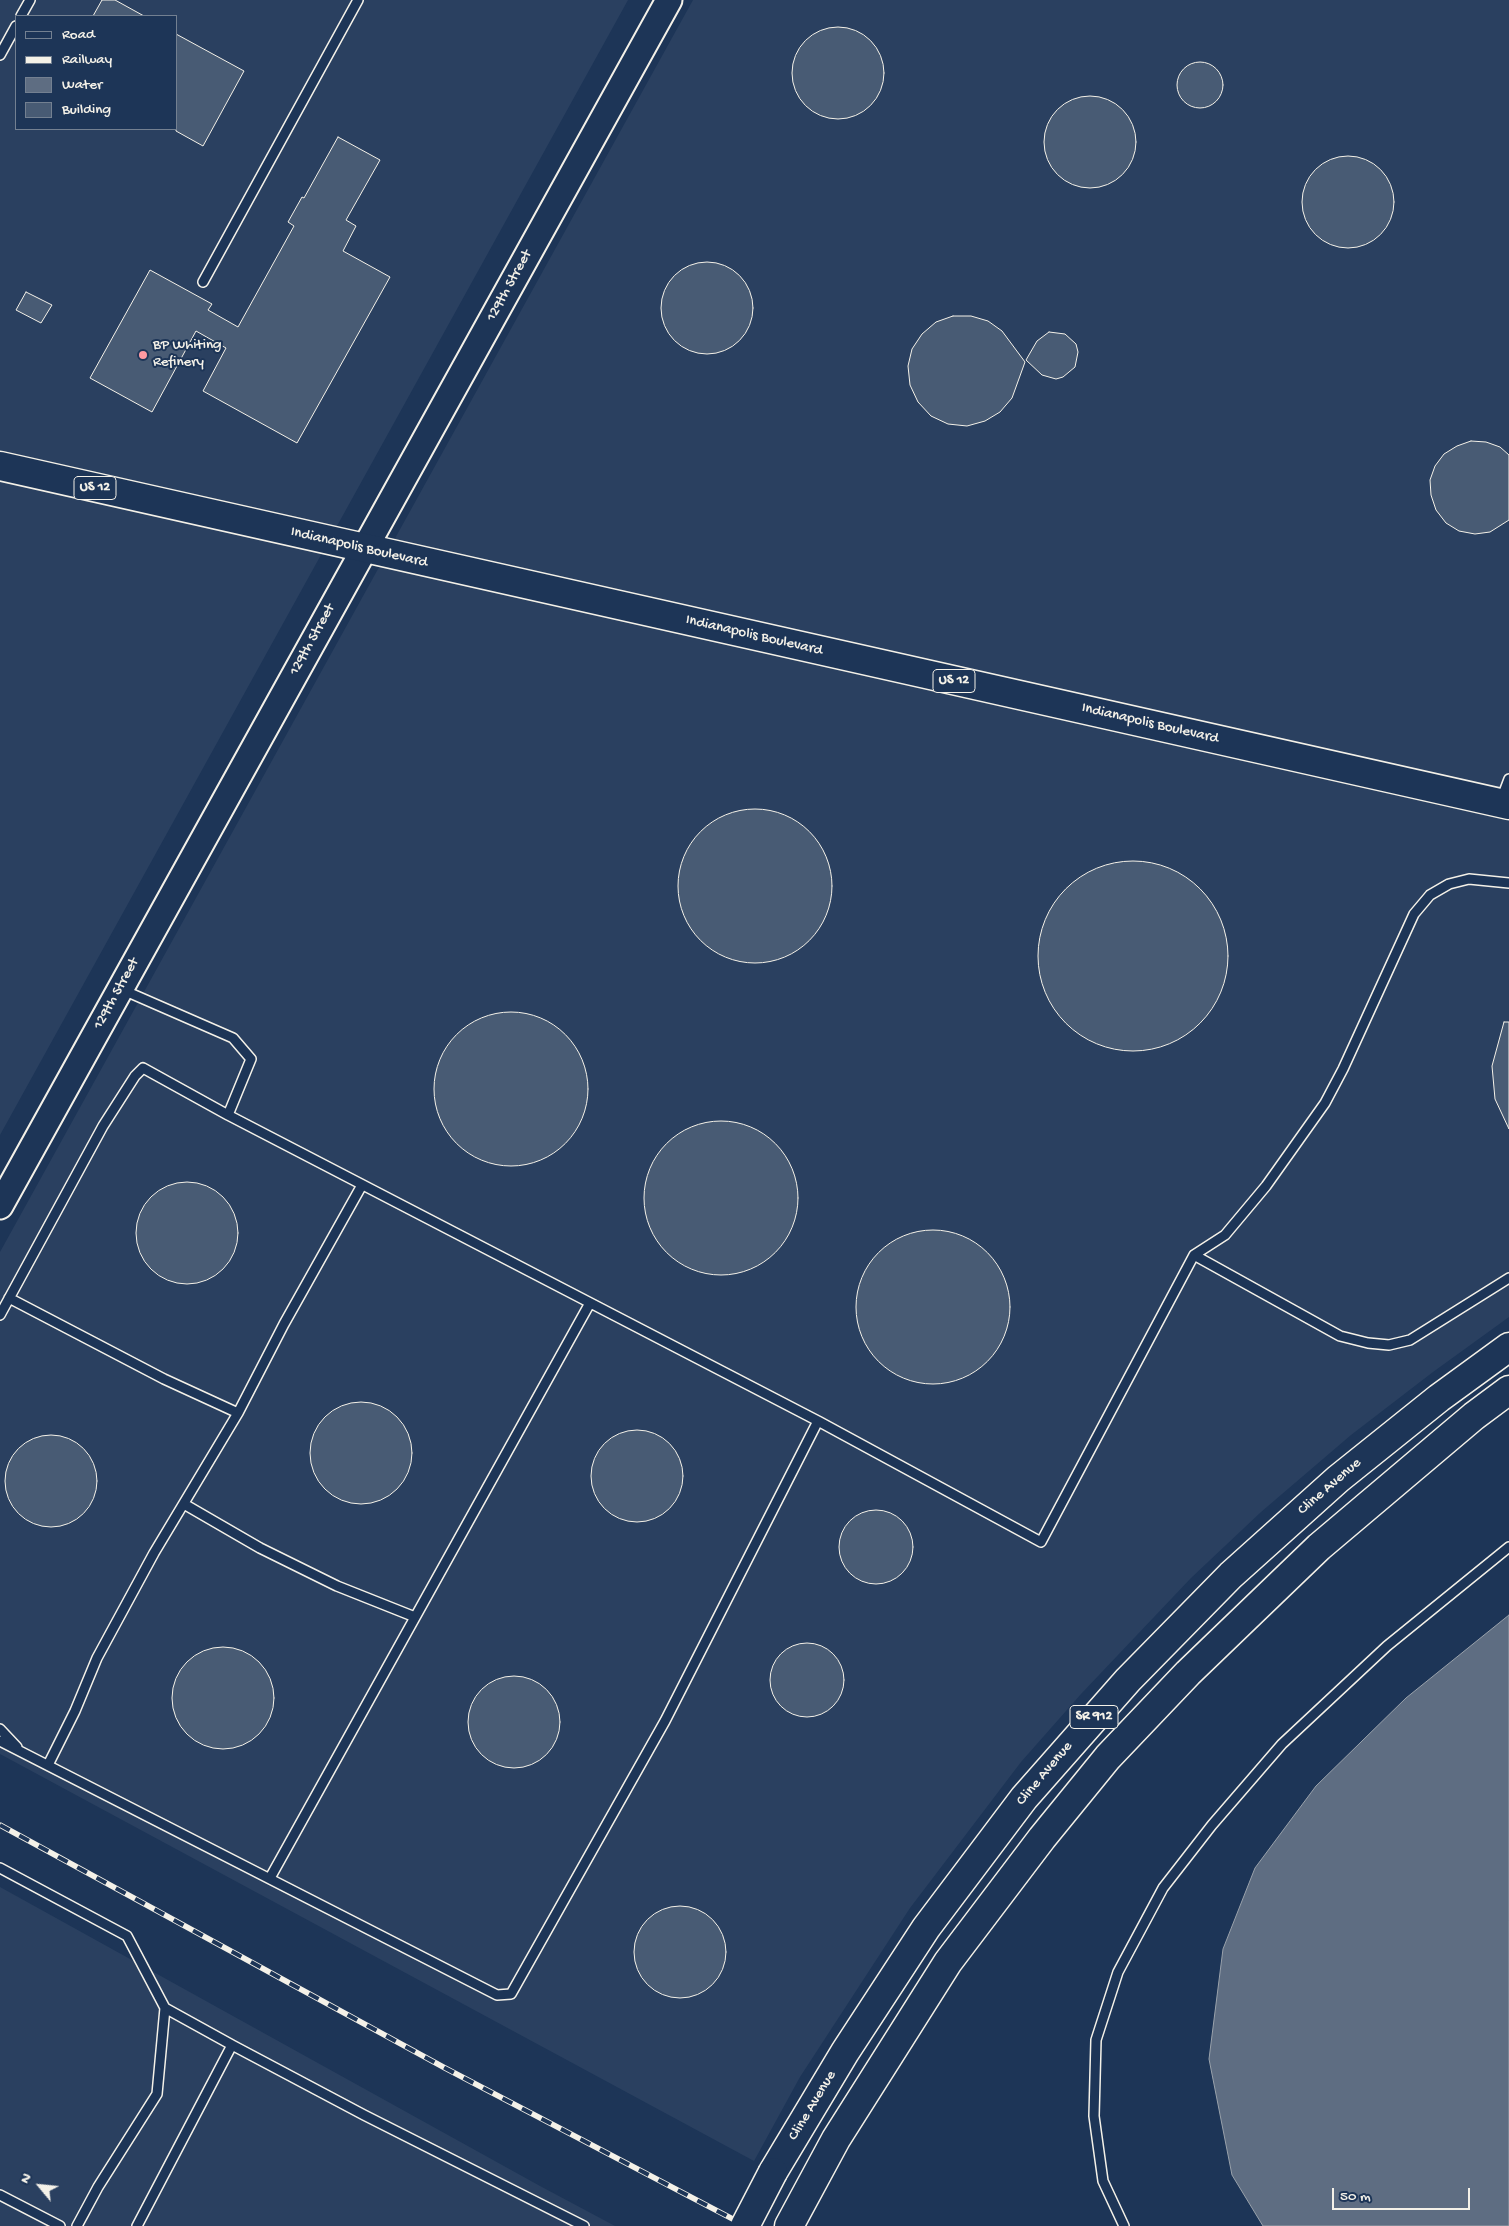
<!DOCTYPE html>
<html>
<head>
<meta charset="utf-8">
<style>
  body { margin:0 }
  #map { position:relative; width:1509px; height:2226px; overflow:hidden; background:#1d3557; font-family:"Gochi Hand",sans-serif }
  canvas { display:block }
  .legend { position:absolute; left:15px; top:15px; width:162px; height:115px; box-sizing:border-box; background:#1d3557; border:1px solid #738091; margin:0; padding:6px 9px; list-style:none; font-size:15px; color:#f4f1e8 }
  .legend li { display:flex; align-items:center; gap:10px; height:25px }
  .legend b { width:25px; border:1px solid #738091 }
  .north { position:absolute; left:15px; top:2161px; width:50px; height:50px; -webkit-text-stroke:4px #1d3557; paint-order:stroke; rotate:298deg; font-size:14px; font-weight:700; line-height:20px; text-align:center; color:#f4f1e8 }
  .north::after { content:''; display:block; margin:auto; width:18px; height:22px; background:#f4f1e8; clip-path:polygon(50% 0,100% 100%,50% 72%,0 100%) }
  .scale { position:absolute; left:1332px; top:2188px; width:138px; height:22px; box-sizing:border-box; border:2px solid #f4f1e8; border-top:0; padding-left:6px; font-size:15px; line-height:18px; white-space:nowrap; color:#f4f1e8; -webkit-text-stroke:4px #1d3557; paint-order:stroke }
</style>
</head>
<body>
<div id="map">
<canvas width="1509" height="2226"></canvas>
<ul class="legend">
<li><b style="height:6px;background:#1d3557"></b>Road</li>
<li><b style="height:6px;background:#f4f1e8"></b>Railway</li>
<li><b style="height:14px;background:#5e6d82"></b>Water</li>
<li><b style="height:14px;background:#485b74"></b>Building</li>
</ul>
<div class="north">N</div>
<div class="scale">50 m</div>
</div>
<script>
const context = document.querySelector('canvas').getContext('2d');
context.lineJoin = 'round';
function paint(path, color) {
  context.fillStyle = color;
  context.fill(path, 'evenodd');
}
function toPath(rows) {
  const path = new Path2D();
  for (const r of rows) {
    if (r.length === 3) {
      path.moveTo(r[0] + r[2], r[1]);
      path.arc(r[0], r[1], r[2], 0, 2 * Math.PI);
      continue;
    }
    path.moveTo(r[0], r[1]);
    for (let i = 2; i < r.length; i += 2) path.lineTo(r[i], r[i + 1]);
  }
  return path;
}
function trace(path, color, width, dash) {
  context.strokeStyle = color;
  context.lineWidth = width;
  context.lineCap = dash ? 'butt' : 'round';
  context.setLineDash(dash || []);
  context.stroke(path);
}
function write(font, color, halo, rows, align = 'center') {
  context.font = font + ' "Gochi Hand",sans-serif';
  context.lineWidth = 4;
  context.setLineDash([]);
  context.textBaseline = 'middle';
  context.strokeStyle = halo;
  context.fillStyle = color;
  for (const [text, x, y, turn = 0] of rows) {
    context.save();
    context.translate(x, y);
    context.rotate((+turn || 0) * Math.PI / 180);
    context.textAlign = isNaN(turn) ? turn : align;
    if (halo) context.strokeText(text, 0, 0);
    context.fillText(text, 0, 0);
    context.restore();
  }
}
paint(toPath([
  [0,0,628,0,0,1135],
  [16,16,176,16,176,129,16,129],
  [693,0,1509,0,1509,1317,1433,1372,1351,1435,1261,1512,1191,1578,1081,1694,1021,1762,910,1908,800,2077,754,2161,0,1754,0,1252],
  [0,1887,540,2186,615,2226,0,2226]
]), '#2a4060');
const water = toPath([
  [1509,1615,1509,2226,1263,2226,1232,2175,1209,2059,1223,1949,1255,1868,1316,1786,1406,1698,1509,1615]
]);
paint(water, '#5e6d82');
trace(water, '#9aa2ab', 1);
const building = toPath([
  [102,0,115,0,144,16,93,16,102,0],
  [838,73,46],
  [176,34,244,71,203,146,176,131,176,34],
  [1200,85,23],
  [1090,142,46],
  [338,137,380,160,346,220,356,226,343,251,390,277,297,443,203,391,226,348,196,331,152,412,90,378,150,270,212,304,208,310,238,327,294,226,288,222,302,197,304,198,338,137],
  [1348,202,46],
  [707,308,46],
  [26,292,52,305,41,323,16,310,26,292],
  [953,316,971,316,988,321,1002,331,1025,362,1012,398,1000,412,985,421,967,426,948,424,931,416,918,402,910,385,908,366,912,349,922,334,936,322,953,316],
  [1049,332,1065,334,1076,344,1078,352,1075,367,1063,377,1056,379,1042,375,1026,360,1037,341,1049,332],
  [1471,441,1486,442,1500,447,1509,455,1509,520,1490,532,1475,534,1459,531,1446,523,1436,510,1431,495,1430,480,1435,466,1444,454,1457,446,1471,441],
  [755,886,77],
  [1133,956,95],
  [511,1089,77],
  [1504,1022,1509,1022,1509,1129,1495,1099,1492,1066,1504,1022],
  [721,1198,77],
  [187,1233,51],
  [933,1307,77],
  [361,1453,51],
  [637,1476,46],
  [51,1481,46],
  [876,1547,37],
  [807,1680,37],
  [223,1698,51],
  [514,1722,46],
  [680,1952,46]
]);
paint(building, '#485b74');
trace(building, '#f4f1e8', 1);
const lane = toPath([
  [21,16,30,0],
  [0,55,16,26],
  [203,282,358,0],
  [1501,800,1509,779],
  [1194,1255,1225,1235,1266,1186,1325,1103,1343,1069,1414,914,1430,895,1449,884,1469,879,1509,883],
  [9,1298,164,1379,238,1413],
  [0,1315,103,1126,135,1076,143,1068,228,1115],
  [818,1421,1041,1542,1194,1255,1340,1336,1368,1343,1389,1345,1410,1340,1509,1278],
  [184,1504,260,1548,337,1586,415,1617],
  [0,1729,17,1747],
  [0,1741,497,1995,511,1994,665,1721,818,1421,228,1115,251,1059,233,1038,123,990],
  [48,1765,75,1711,97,1658,154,1553,238,1413,284,1324,362,1185],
  [0,1868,127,1936,165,2008,232,2045,137,2226],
  [270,1878,590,1303],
  [232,2045,364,2115,584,2226],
  [0,2195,60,2226],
  [77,2226,98,2187,157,2094,165,2008],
  [1124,2226,1103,2181,1094,2116,1096,2040,1118,1972,1163,1888,1212,1825,1282,1744,1387,1646,1509,1547]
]);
const secondary = toPath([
  [0,1206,669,0]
]);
const primary = toPath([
  [0,466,1509,805]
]);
const highway = toPath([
  [773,2172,845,2052,926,1928,1024,1798,1128,1680,1231,1575,1338,1479,1439,1398,1509,1347],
  [789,2226,836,2139,948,1962,1042,1838,1108,1757,1188,1673,1319,1547,1474,1416,1509,1390]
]);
trace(lane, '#f4f1e8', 12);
trace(secondary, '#f4f1e8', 29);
trace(primary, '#f4f1e8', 31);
trace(highway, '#f4f1e8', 31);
trace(lane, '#1d3557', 9);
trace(secondary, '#1d3557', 25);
trace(primary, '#1d3557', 28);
trace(highway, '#1d3557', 28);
const rail = toPath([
  [0,1825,445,2068,746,2226]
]);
trace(rail, '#f4f1e8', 5.5);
trace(rail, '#1d3557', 4, [11]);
const highwayBridge = toPath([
  [745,2226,773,2172]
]);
trace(highwayBridge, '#f4f1e8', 31, []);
trace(highwayBridge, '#1d3557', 28);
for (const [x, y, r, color] of [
  [143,355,5,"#ff9aa2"]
]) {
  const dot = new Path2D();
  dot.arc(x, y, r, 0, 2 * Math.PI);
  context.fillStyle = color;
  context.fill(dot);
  trace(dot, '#1d3557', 2);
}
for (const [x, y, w] of [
  [95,488,42],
  [954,681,42],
  [1094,1717,48]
]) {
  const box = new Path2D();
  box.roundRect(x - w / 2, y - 11.5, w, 23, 4);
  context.fillStyle = '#1d3557';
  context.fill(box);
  trace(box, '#f4f1e8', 1);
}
write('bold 14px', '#f4f1e8', null, [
  ["US 12",95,488],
  ["US 12",954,681],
  ["SR 912",1094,1717]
]);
write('15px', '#f4f1e8', '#1d3557', [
  ["129th Street",510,286,-61],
  ["Indianapolis Boulevard",359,548,13],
  ["Indianapolis Boulevard",754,636,13],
  ["129th Street",313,640,-61],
  ["Indianapolis Boulevard",1150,724,13],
  ["129th Street",117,994,-61],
  ["Cline Avenue",1330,1487,-41],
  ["Cline Avenue",1045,1774,-50],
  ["Cline Avenue",813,2106,-59]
]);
write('15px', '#f4f1e8', '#1d3557', [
  ["BP Whiting",153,346],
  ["Refinery",153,363]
], 'left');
</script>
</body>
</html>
